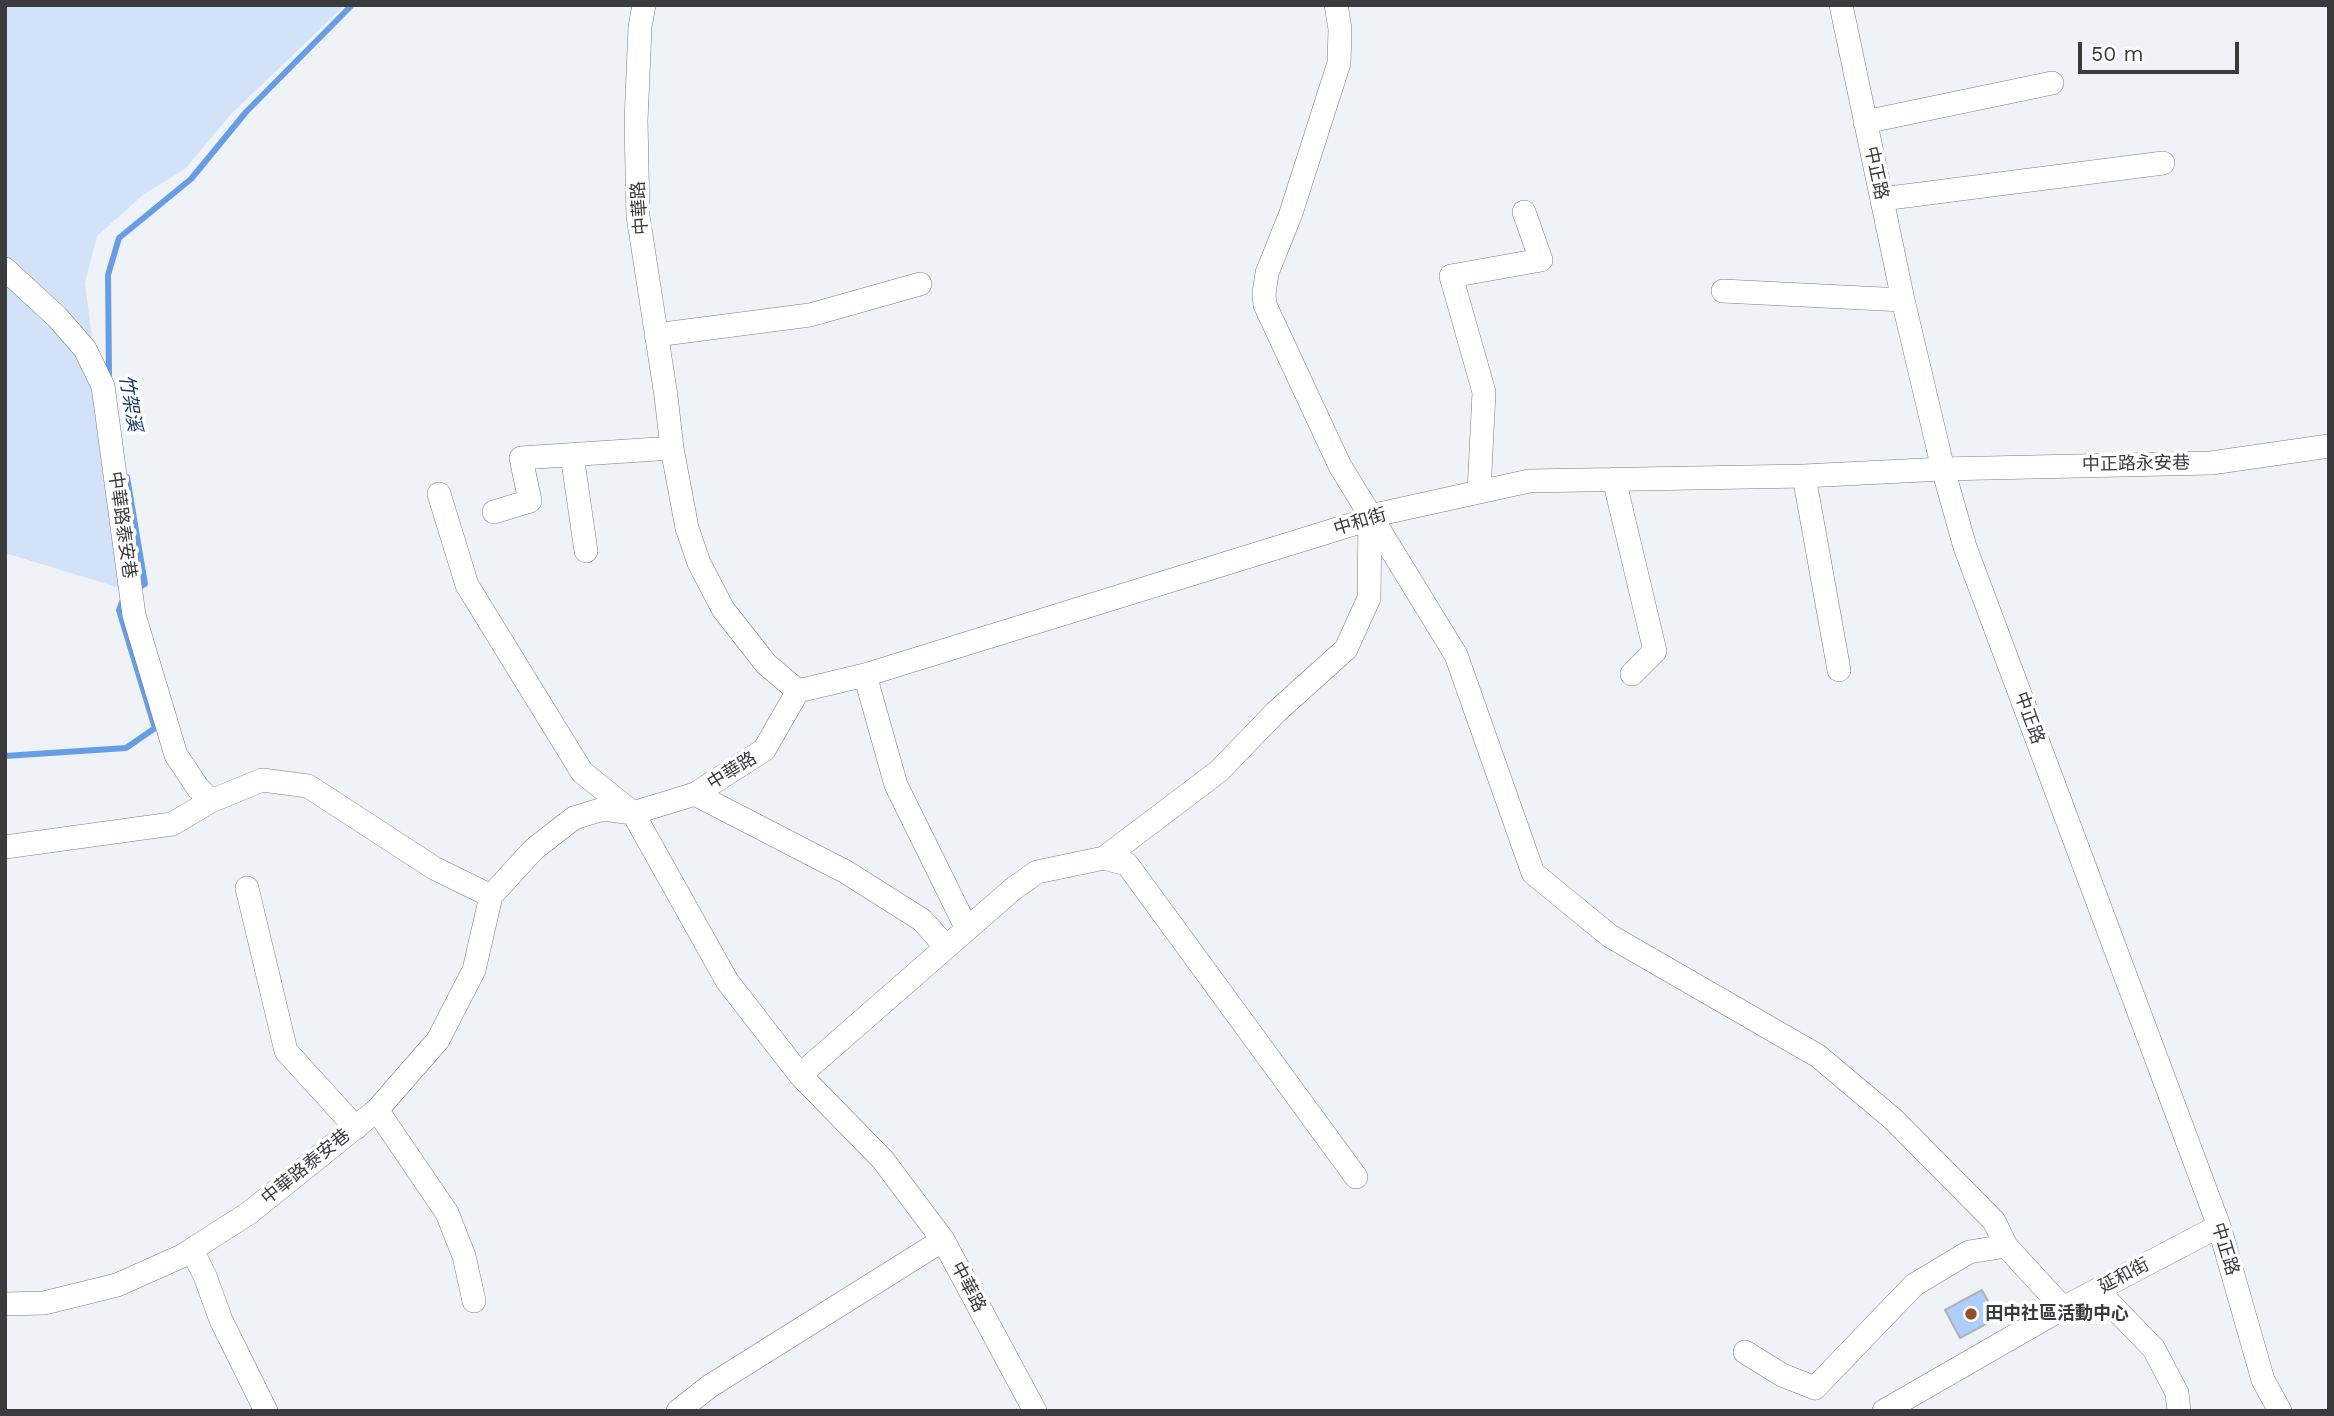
<!DOCTYPE html>
<html>
<head>
<meta charset="utf-8">
<style>
  body { margin:0 }
  #map { position:relative; width:2334px; height:1416px; overflow:hidden; background:#eff2f7; font-family:"Work Sans",sans-serif }
  canvas { display:block }
  .frame { position:absolute; inset:0; border:7px solid #393b3d; pointer-events:none }
  .scale { position:absolute; left:2078px; top:42px; width:161px; height:32px; box-sizing:border-box; border:4px solid #393b3d; border-top:0; padding-left:9px; font-size:21px; line-height:24px; white-space:nowrap; color:#393b3d; -webkit-text-stroke:5px #fff; paint-order:stroke }
</style>
</head>
<body>
<div id="map">
<canvas width="2334" height="1416"></canvas>
<div class="frame"></div>
<div class="scale">50 m</div>
</div>
<script>
const context = document.querySelector('canvas').getContext('2d');
context.lineJoin = 'round';
function paint(path, color) {
  context.fillStyle = color;
  context.fill(path, 'evenodd');
}
function toPath(rows) {
  const path = new Path2D();
  for (const r of rows) {
    path.moveTo(r[0], r[1]);
    for (let i = 2; i < r.length; i += 2) path.lineTo(r[i], r[i + 1]);
  }
  return path;
}
function trace(path, color, width, dash) {
  context.strokeStyle = color;
  context.lineWidth = width;
  context.lineCap = dash ? 'butt' : 'round';
  context.setLineDash(dash || []);
  context.stroke(path);
}
function write(font, color, halo, rows, align = 'center') {
  context.font = font + ' "Work Sans","Noto Sans TC",sans-serif';
  context.lineWidth = 7;
  context.setLineDash([]);
  context.textBaseline = 'middle';
  context.strokeStyle = halo;
  context.fillStyle = color;
  for (const [text, x, y, turn = 0] of rows) {
    context.save();
    context.translate(x, y);
    context.rotate((+turn || 0) * Math.PI / 180);
    context.textAlign = isNaN(turn) ? turn : align;
    if (halo) context.strokeText(text, 0, 0);
    context.fillText(text, 0, 0);
    context.restore();
  }
}
paint(toPath([
  [7,5,345,5,229,116,185,169,144,194,97,236,85,283,100,400,143,595,5,553]
]), '#d2e3f9');
trace(toPath([
  [109,377,108,275,119,238,191,179,246,112,352,5],
  [127,477,145,584,136,589],
  [5,756,126,748,155,728,119,610,124,597]
]), '#679de4', 6);
const building = toPath([
  [1982,1290,1997,1318,1960,1338,1945,1310,1982,1290]
]);
paint(building, '#adcefb');
trace(building, '#b0b3b8', 2);
const minor = toPath([
  [1336,5,1340,29,1339,63,1291,213,1267,273,1264,294,1265,305,1340,466,1456,655,1533,873,1610,936,1818,1056,1893,1119,1994,1221,2006,1246],
  [1841,5,1903,300,1943,469,1965,547,2219,1226,2263,1380,2280,1411],
  [1865,122,2052,83],
  [1882,199,2163,163],
  [5,269,57,317,85,349,103,386,134,615,176,755,198,788,211,801],
  [1723,291,1903,300],
  [656,335,810,315,920,284],
  [572,455,586,551],
  [1804,476,1839,670],
  [1614,479,1655,651,1632,674],
  [1479,492,1484,392,1451,276,1541,260,1524,212],
  [439,494,467,585,582,772,633,813,727,981,800,1075,883,1160,943,1240,1035,1411],
  [494,512,530,501,521,458,672,448],
  [865,675,896,785,967,929],
  [798,691,865,675,1360,522,1370,516,1529,481,1804,476,1943,469,2211,463,2329,446],
  [695,794,846,872,922,920,946,947],
  [5,847,172,824,211,801,262,780,308,786,434,868,491,896,534,849,574,818,603,809,633,813,695,794,764,750,798,691,766,664,723,609,699,563,687,528,672,448,666,396,638,216,636,121,640,27,644,5],
  [1104,858,1219,771,1276,712,1346,649,1369,598,1370,516],
  [247,888,286,1051,356,1128],
  [800,1075,1013,889,1037,872,1104,858,1127,864,1356,1177],
  [377,1110,447,1213,464,1256,474,1301],
  [192,1250,205,1276,221,1320,266,1411],
  [2097,1290,2154,1349,2177,1393,2179,1411],
  [5,1304,44,1303,117,1285,182,1256,249,1213,377,1110,438,1040,474,970,491,896],
  [1745,1352,1782,1375,1815,1388,1914,1285,1969,1252,2006,1246,2063,1308],
  [678,1411,710,1386,943,1240],
  [1884,1411,2063,1308,2219,1226]
]);
trace(minor, '#7a7d81', 24);
trace(minor, '#fff', 23);
for (const [x, y, r, color] of [
  [1971,1314,7,"#954e29"]
]) {
  const dot = new Path2D();
  dot.arc(x, y, r, 0, 2 * Math.PI);
  context.fillStyle = color;
  context.fill(dot);
  trace(dot, '#fff', 2.5);
}
write('18px', '#393b3d', '#fff', [
  ["中正路",1876,173,78],
  ["中華路",640,208,-94],
  ["中正路永安巷",2136,464,-1],
  ["中和街",1360,522,-17],
  ["中華路泰安巷",122,525,82],
  ["中正路",2029,718,70],
  ["中華路",732,771,-32],
  ["中華路泰安巷",306,1167,-39],
  ["中正路",2225,1249,73],
  ["延和街",2124,1276,-28],
  ["中華路",968,1287,62]
]);
write('bold 18px', '#393b3d', '#fff', [
  ["田中社區活動中心",1985,1314]
], 'left');
write('italic 19px', '#143866', '#fff', [
  ["竹架溪",130,403,81]
]);
</script>
</body>
</html>
